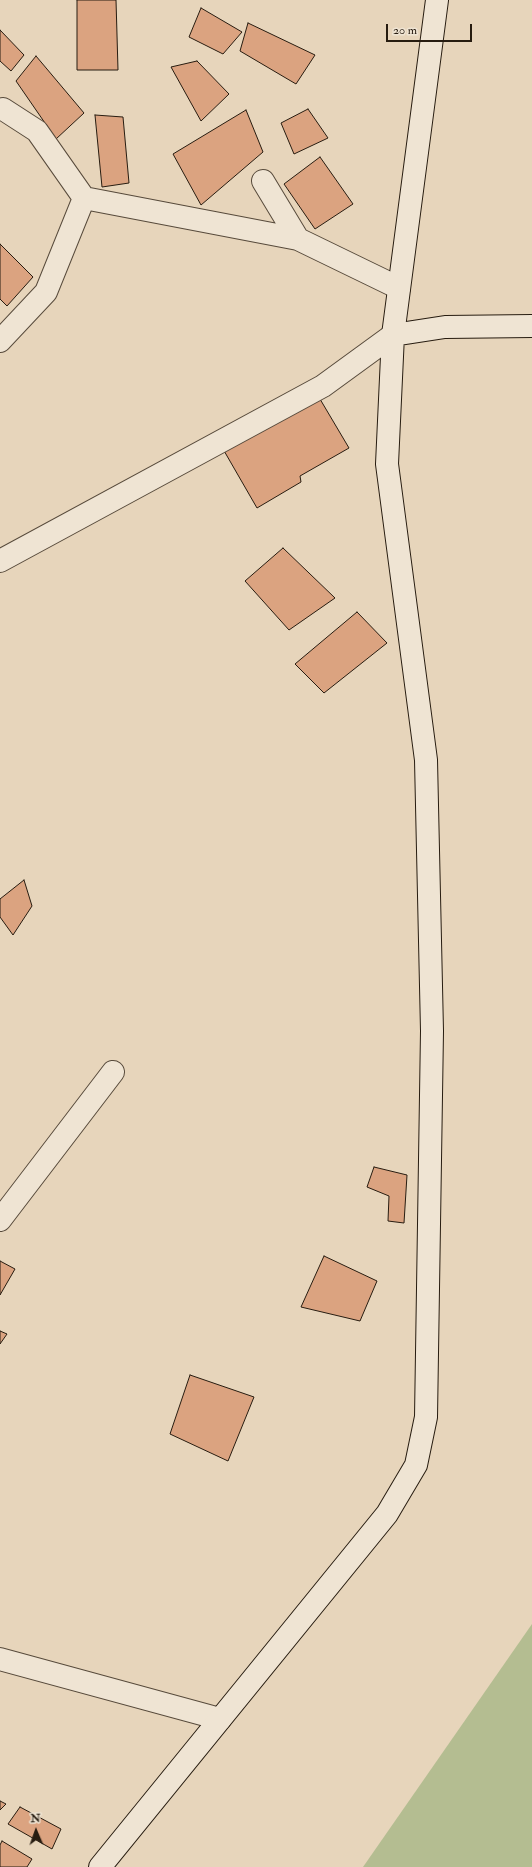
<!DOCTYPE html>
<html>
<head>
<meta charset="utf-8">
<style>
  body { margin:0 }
  #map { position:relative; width:532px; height:1867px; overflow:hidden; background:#e7d5bb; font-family:"IM FELL Double Pica",serif }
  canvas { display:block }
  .north { position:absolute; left:16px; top:1811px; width:40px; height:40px; -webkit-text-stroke:3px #efe4d3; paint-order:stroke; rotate:358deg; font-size:11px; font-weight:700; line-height:16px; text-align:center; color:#271c10 }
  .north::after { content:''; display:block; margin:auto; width:14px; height:18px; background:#271c10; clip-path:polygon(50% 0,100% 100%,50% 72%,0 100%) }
  .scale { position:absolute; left:386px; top:24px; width:86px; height:18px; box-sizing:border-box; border:2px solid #271c10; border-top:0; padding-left:5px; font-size:12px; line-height:14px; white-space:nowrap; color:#271c10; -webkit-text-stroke:3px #efe4d3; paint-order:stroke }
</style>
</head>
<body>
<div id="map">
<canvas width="532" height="1867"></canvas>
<div class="north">N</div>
<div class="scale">20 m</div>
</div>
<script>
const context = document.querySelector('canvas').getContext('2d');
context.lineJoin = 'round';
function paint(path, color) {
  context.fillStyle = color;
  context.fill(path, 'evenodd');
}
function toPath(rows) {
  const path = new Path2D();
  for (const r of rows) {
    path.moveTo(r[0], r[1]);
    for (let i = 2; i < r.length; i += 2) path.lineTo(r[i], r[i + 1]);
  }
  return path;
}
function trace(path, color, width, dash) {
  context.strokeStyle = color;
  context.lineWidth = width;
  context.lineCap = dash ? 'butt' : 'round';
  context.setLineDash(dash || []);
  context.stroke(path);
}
paint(toPath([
  [532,1624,532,1867,363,1867]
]), '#b4bd91');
const building = toPath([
  [77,0,116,0,118,70,77,70,77,0],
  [201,8,242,32,223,54,189,37,201,8],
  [248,23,315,55,296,84,240,51,248,23],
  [0,30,24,55,11,71,0,61,0,30],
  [36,56,84,113,56,139,16,81,36,56],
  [197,61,229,94,201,121,171,67,197,61],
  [308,109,328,138,294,154,281,123,308,109],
  [246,110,263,152,201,205,173,154,246,110],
  [95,115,123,117,129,183,102,187,95,115],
  [320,157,353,204,315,229,284,184,320,157],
  [0,244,33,277,7,306,0,299,0,244],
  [317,394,349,448,300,476,301,482,257,508,223,449,317,394],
  [283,548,335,598,289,630,245,581,283,548],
  [357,612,387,643,324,693,295,664,357,612],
  [24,880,32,906,13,935,0,917,0,899,24,880],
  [374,1167,407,1175,404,1223,388,1221,389,1196,367,1187,374,1167],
  [324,1256,377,1281,360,1321,301,1307,324,1256],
  [0,1261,15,1269,0,1295,0,1261],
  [0,1331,7,1334,0,1344,0,1331],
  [190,1375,254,1397,228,1461,170,1434,190,1375],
  [0,1801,6,1804,0,1810,0,1801],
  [20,1807,61,1829,52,1849,8,1824,20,1807],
  [2,1841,32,1859,27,1867,0,1867,0,1845,2,1841]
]);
paint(building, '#dba380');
trace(building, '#271c10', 1);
const street = toPath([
  [3,109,37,131,84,198,298,239,399,288],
  [263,181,298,239],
  [0,341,46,292,84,198],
  [0,561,323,386,393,335],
  [0,1220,113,1072],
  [0,1659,220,1719]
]);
const secondary = toPath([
  [393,335,445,327,532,326],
  [100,1867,387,1514,416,1465,426,1417,432,1031,426,760,387,464,393,335,437,0]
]);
trace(street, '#574a3b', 24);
trace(secondary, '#271c10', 24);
trace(street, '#efe4d3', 22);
trace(secondary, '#efe4d3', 22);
</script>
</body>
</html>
